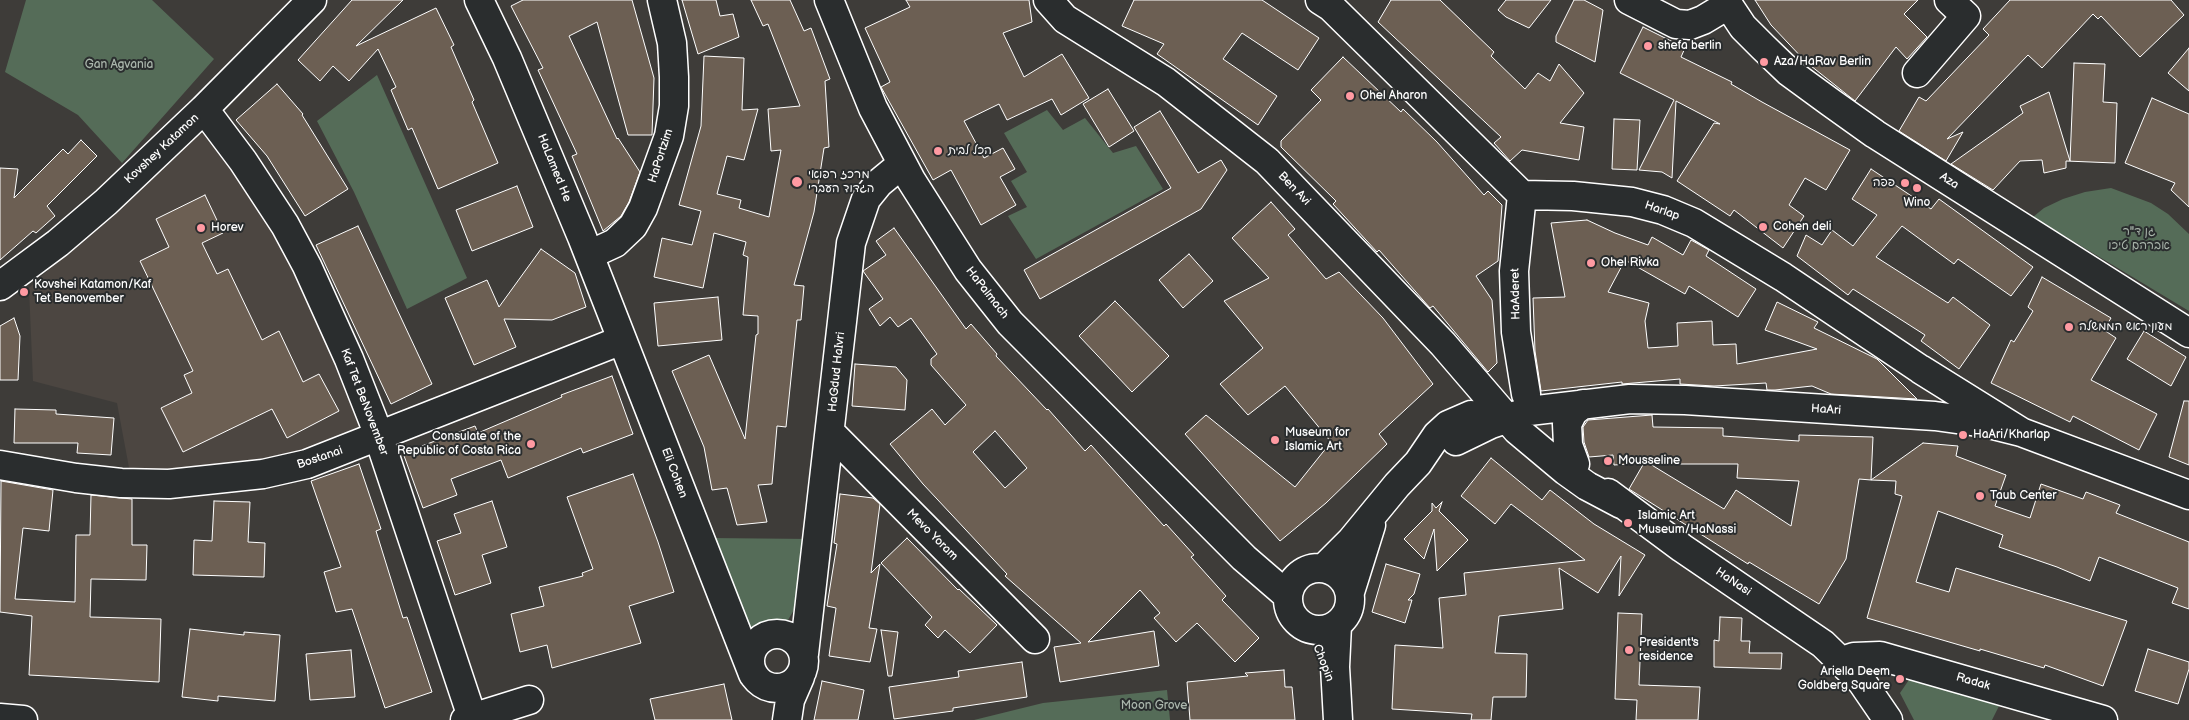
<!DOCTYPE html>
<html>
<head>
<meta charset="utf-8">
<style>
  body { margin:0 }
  canvas { display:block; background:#3e3c39 }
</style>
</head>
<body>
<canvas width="2189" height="720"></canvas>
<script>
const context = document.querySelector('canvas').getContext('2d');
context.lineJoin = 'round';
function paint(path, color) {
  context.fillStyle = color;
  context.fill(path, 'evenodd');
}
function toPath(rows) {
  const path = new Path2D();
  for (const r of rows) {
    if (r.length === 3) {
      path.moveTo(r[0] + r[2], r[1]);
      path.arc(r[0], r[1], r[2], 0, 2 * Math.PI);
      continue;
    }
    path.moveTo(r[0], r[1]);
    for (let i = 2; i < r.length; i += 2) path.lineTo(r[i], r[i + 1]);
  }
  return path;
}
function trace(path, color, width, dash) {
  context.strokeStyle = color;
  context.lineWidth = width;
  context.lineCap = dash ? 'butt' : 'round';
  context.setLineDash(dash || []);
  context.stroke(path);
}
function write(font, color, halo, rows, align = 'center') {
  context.font = font + ' "Balsamiq Sans","Playpen Sans Hebrew",sans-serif';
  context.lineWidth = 4;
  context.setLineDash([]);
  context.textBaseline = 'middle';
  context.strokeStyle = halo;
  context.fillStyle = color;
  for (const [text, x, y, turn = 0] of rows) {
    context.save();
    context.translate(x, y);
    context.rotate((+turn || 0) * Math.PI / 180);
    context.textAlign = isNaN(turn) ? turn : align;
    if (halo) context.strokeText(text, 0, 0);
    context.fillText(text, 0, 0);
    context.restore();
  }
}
paint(toPath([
  [205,123,309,265,373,433,258,471,130,473,117,403,33,381,29,288]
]), '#4c4641');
paint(toPath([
  [26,0,152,0,214,59,122,163,78,115,5,72],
  [377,75,467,278,407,309,354,192,317,121],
  [1047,110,1063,130,1085,118,1113,153,1136,146,1163,189,1036,259,1008,216,1027,207,1011,181,1027,172,1004,133],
  [2111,188,2151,203,2168,214,2189,234,2189,311,2033,217,2044,208,2063,199,2085,192],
  [709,538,811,539,802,596,788,620,768,628,751,627,733,613],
  [1915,671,2000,704,1992,720,1914,720,1900,693],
  [1167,690,1170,720,974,720,1043,703]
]), '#556c58');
const building = toPath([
  [352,0,403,0,356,46,436,8,454,45,451,47,474,100,472,102,498,163,438,189,412,128,408,130,391,90,396,87,378,49,349,81,333,66,320,81,298,60,352,0],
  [523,0,632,0,654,78,652,135,628,135,597,22,569,36,617,139,618,138,640,172,629,202,621,216,603,231,572,156,577,154,538,70,543,68,511,6,523,0],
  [682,0,716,0,720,16,733,14,739,37,698,54,682,0],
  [751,0,790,0,804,31,811,28,830,79,825,81,829,147,824,148,814,212,794,285,804,286,801,320,797,320,786,427,777,426,772,484,758,485,767,522,737,525,727,488,712,490,704,447,672,371,709,355,745,439,756,335,758,334,758,316,743,315,748,257,743,255,746,242,714,233,703,288,654,277,662,238,692,245,701,211,679,205,701,126,704,56,744,58,742,110,758,109,744,160,727,156,717,194,741,200,739,208,769,217,781,150,771,151,768,109,800,106,768,24,763,26,751,0],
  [906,0,1029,0,1032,22,1003,33,1024,77,1062,54,1089,98,1061,115,1052,99,1007,120,999,104,964,121,984,158,1003,148,1015,169,1000,177,1016,205,981,225,951,170,933,180,881,87,890,82,865,28,910,7,906,0],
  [1134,0,1262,0,1319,38,1298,70,1242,33,1223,59,1277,96,1258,125,1157,54,1164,44,1122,26,1134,0],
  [1391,0,1440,0,1494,52,1491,56,1525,89,1538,73,1550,81,1559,64,1584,93,1560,123,1584,127,1579,160,1522,150,1510,161,1494,143,1501,137,1378,22,1391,0],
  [1506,0,1551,0,1529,28,1506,17,1498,10,1506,0],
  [1574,0,1584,0,1603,10,1595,62,1556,42,1556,36,1574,0],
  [1755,0,1918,0,1904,14,1927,37,1907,59,1896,47,1855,101,1806,62,1771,25,1755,0],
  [2010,0,2171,0,2184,15,2140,57,2101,16,2098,19,2093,14,2042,68,2028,55,1947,139,1963,132,1946,161,1899,131,1919,97,1926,101,1989,35,1983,29,2010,0],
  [1643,27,1685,48,1681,57,1732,82,1731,84,1762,102,1850,150,1826,190,1805,178,1789,205,1804,216,1783,248,1734,210,1730,216,1677,181,1714,123,1720,124,1676,101,1672,178,1662,172,1639,170,1674,100,1620,73,1643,27],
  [2189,48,2189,91,2168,73,2189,48],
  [1343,57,1401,112,1403,109,1437,142,1484,195,1488,191,1502,205,1498,261,1476,276,1492,300,1497,363,1488,372,1433,306,1430,308,1379,250,1377,252,1333,204,1336,201,1281,147,1281,141,1321,100,1311,90,1343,57],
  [2074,63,2105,64,2103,102,2117,103,2115,163,2066,161,2066,168,2044,173,2042,160,2020,161,1993,190,1951,164,2023,113,2020,106,2049,92,2070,161,2074,63],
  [277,84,303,114,302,115,348,189,305,216,267,156,236,120,277,84],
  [1108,89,1134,131,1109,147,1083,104,1108,89],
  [2152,98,2189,114,2189,207,2171,190,2175,183,2125,163,2152,98],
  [1160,111,1198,173,1221,160,1227,170,1201,209,1040,299,1024,270,1171,188,1134,127,1160,111],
  [1614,119,1640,120,1637,170,1612,169,1614,119],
  [81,140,97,156,47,206,55,216,36,233,33,231,0,260,0,168,18,169,14,198,63,149,68,154,81,140],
  [1871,169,1931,209,1939,199,2033,267,2011,296,1958,259,1954,264,1902,226,1876,257,1948,303,1953,297,1990,325,1959,369,1921,341,1925,335,1853,289,1848,295,1797,256,1806,235,1822,245,1832,230,1853,246,1877,215,1852,199,1871,169],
  [517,186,533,227,472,251,456,210,517,186],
  [205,195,223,233,202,243,217,274,228,269,262,340,279,331,303,382,319,374,339,411,287,438,272,409,183,452,161,408,192,393,184,375,193,371,140,261,169,247,156,219,205,195],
  [1271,202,1295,229,1288,235,1326,279,1339,272,1383,318,1433,384,1379,434,1387,444,1326,503,1280,541,1185,434,1206,415,1295,487,1331,442,1285,386,1248,415,1220,384,1263,348,1224,301,1269,278,1232,238,1271,202],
  [1587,220,1615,233,1648,245,1652,237,1683,255,1691,240,1709,250,1706,256,1756,289,1738,317,1689,286,1685,294,1625,260,1608,292,1649,303,1645,321,1648,348,1678,346,1677,323,1712,321,1713,345,1736,344,1737,364,1817,349,1765,330,1777,302,1818,322,1814,328,1877,359,1917,399,1831,394,1812,386,1775,390,1767,390,1766,383,1714,386,1680,384,1680,379,1622,384,1622,382,1541,391,1535,351,1533,298,1565,297,1551,223,1587,220],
  [358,226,432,384,391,404,316,245,358,226],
  [894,228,966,329,971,324,997,354,996,356,1047,410,1048,409,1085,451,1091,445,1164,526,1166,524,1194,555,1191,557,1226,596,1222,600,1259,638,1235,662,1197,623,1176,642,1154,618,1160,613,1140,590,1088,642,1154,631,1159,666,1060,682,1054,647,1081,643,1005,576,1007,574,923,484,890,444,932,409,945,425,966,405,931,365,931,359,937,354,911,318,898,327,890,317,880,326,869,309,883,299,863,271,886,255,876,241,894,228],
  [995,431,1027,468,1005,488,973,452,995,431],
  [541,249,575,273,586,307,552,320,504,319,516,347,474,365,445,298,487,280,499,307,541,249],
  [1189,254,1213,281,1183,308,1159,280,1189,254],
  [2042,277,2111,318,2104,330,2116,338,2091,380,2157,414,2139,450,2073,416,2070,422,1991,383,2011,340,2014,342,2033,311,2028,307,2042,277],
  [718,297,722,340,658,346,654,303,718,297],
  [1115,301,1169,356,1132,392,1079,336,1115,301],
  [14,318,20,336,18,380,0,380,0,326,14,318],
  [2144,331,2186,357,2171,386,2127,359,2144,331],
  [855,364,896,367,907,380,905,410,852,406,855,364],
  [612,376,633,434,583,453,581,448,508,478,501,460,451,479,457,495,423,508,403,453,475,426,478,433,562,397,561,395,612,376],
  [2184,401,2189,401,2189,465,2169,457,2184,401],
  [15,409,56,410,56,414,114,418,111,455,77,453,78,443,14,443,15,409],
  [1652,415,1653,427,1723,428,1723,436,1799,441,1799,435,1873,437,1871,480,1859,479,1846,559,1819,604,1749,562,1748,564,1629,489,1644,463,1614,465,1613,455,1589,457,1584,442,1583,427,1588,420,1652,415],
  [1650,464,1738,464,1737,478,1799,481,1791,526,1736,490,1724,509,1650,464],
  [1923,443,1958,446,1956,456,2006,475,1995,506,2030,518,2041,484,2083,499,2086,492,2120,505,2116,513,2189,542,2189,609,2172,603,2178,588,2099,557,2090,581,2057,567,1999,547,2003,535,1938,511,1916,582,1949,592,1956,568,2127,621,2103,686,2045,665,2044,668,1980,649,1980,651,1867,618,1902,496,1895,494,1896,481,1871,480,1923,443],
  [1491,458,1542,500,1550,490,1594,524,1645,555,1619,596,1621,556,1598,593,1559,568,1563,609,1499,616,1495,653,1527,654,1526,697,1493,697,1491,720,1471,720,1472,714,1392,709,1395,645,1443,648,1439,598,1466,595,1464,573,1585,560,1511,504,1495,524,1461,496,1491,458],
  [359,464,381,529,376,531,403,618,407,617,432,692,385,708,352,609,336,612,324,572,341,567,311,481,359,464],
  [633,474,658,542,674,592,629,606,641,643,552,668,547,645,520,652,511,614,544,606,539,587,583,576,582,573,593,569,567,497,633,474],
  [1,481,53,490,49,531,23,528,15,599,75,602,76,535,90,535,91,495,132,499,132,545,147,545,146,580,91,579,90,617,161,619,159,682,29,675,32,616,0,612,1,481],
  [840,494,873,498,880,504,871,573,880,564,869,628,877,629,870,662,829,656,836,608,827,606,837,544,834,543,840,494],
  [214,501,250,502,248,542,265,543,264,577,193,575,194,540,212,541,214,501],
  [492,501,507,547,482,555,491,583,455,595,437,541,461,533,454,514,492,501],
  [1442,502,1439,511,1468,540,1437,571,1434,529,1424,559,1404,539,1432,511,1432,503,1436,508,1442,502],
  [907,538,958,590,959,589,997,625,970,653,945,630,938,638,925,625,932,617,881,563,907,538],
  [1386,564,1420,574,1414,594,1408,600,1412,600,1405,623,1372,612,1386,564],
  [1618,613,1642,614,1639,685,1700,687,1698,720,1636,720,1637,700,1615,699,1618,613],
  [1720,617,1742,618,1741,641,1750,641,1749,653,1782,653,1781,669,1714,667,1714,640,1719,641,1720,617],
  [190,629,244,635,244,632,280,635,275,701,218,696,218,701,182,697,190,629],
  [881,630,898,632,892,676,888,676,881,630],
  [2148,649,2189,662,2189,669,2178,704,2135,691,2148,649],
  [351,650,355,697,310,700,306,654,351,650],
  [1022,662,1027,697,953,708,953,711,894,719,889,687,959,677,958,671,1022,662],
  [1284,670,1285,687,1292,687,1295,720,1190,720,1187,682,1248,676,1245,673,1284,670],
  [822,681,864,690,858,720,814,720,822,681],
  [724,684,732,720,655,720,650,699,724,684]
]);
paint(building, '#6c5f53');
trace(building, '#fff', 1);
const minor = toPath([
  [479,0,507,58,582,237,753,674],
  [829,0,873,108,911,180,968,270,1010,323,1244,558,1288,596],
  [1048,0,1065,19,1166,82,1267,161,1443,344,1517,430,1566,471,1587,486,1621,504],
  [1320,0,1331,7,1522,195,1573,196,1632,202,1663,210,1694,223,1783,277,1920,369,2021,432],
  [1629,0,1676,24,1690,25,1703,20,1728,5],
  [1725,0,1743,27,1763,47,1789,72,1830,102,1875,134,2189,333],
  [1917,73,1966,16,1949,0],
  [204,109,243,161,285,225,307,266,349,359,373,420,473,720],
  [1522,195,1514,271,1516,332,1526,394],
  [589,255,615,243,633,226,643,208,669,136,674,106,674,77,672,43,662,0],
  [0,286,58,243,106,202,204,109,312,0],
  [830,432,1035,639],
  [1456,441,1491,424,1529,411,1630,399,1685,400,1935,416,1985,423,2021,432,2189,495],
  [1575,464,1568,445,1567,424,1573,412,1583,404],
  [0,465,76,478,121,483,169,484,263,474,307,464,622,340],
  [1608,493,1682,548,1823,644,1862,682,1888,720],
  [1319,599,31],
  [1324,568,1351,541,1397,485,1418,463,1437,435,1448,425,1471,415],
  [1350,592,1371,525],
  [1337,625,1335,667,1338,720],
  [777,661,27],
  [804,654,851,243,866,199,879,183,902,164],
  [1842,661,1854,657,1880,656,2103,720],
  [0,718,23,720],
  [465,720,529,700],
  [787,720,790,700,800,677]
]);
trace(minor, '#fff', 31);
trace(minor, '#2a2d2e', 28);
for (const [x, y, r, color] of [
  [1648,46,5,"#ff9aa2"],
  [1764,62,5,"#ff9aa2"],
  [1350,96,5,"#ff9aa2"],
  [938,151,5,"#ff9aa2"],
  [797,182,6,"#ff9aa2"],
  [1905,183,5,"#ff9aa2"],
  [1917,188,5,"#ff9aa2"],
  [1763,227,5,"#ff9aa2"],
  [201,228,5,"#ff9aa2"],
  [1591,263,5,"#ff9aa2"],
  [24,292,5,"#ff9aa2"],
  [2069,327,5,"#ff9aa2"],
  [1963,435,5,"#ff9aa2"],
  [1275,440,5,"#ff9aa2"],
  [531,444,5,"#ff9aa2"],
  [1608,461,5,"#ff9aa2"],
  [1980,496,5,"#ff9aa2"],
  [1628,523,5,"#ff9aa2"],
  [1629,650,5,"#ff9aa2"],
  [1900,679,5,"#ff9aa2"]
]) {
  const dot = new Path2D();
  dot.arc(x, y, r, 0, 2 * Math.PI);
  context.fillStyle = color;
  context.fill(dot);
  trace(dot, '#2a2d2e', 2);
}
write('12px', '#fff', '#2a2d2e', [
  ["shefa berlin",1658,46],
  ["Aza/HaRav Berlin",1774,62],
  ["Ohel Aharon",1360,96],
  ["הכל לבית",948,151],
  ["מרכז רפואי",808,175],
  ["הגדוד העברי",808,189],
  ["פפה",1895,183,"right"],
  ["Wino",1917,203,"center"],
  ["Cohen deli",1773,227],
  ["Horev",211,228],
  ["Ohel Rivka",1601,263],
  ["Kovshei Katamon/Kaf",34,285],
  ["Tet Benovember",34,299],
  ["מעון ראש הממשלה",2079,327],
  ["Museum for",1285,433],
  ["Islamic Art",1285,447],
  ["HaAri/Kharlap",1973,435],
  ["Consulate of the",521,437,"right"],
  ["Republic of Costa Rica",521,451,"right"],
  ["Mousseline",1618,461],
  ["Taub Center",1990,496],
  ["Islamic Art",1638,516],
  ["Museum/HaNassi",1638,530],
  ["President's",1639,643],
  ["residence",1639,657],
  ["Ariella Deem",1890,672,"right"],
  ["Goldberg Square",1890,686,"right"]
], 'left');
write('12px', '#aab6ac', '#2a2d2e', [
  ["Gan Agvania",119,65],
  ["גן ד\"ר",2139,232],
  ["אברהם טיכו",2139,246],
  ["Moon Grove",1154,706]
]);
write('12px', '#fff', '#2a2d2e', [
  ["Kovshey Katamon",162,149,-43],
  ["HaPortzim",661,156,-72],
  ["HaLamed He",554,168,68],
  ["Aza",1949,181,33],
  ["Ben Avi",1294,189,46],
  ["Harlap",1662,211,19],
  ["HaPalmach",987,293,52],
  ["HaAderet",1516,294,-91],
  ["HaGdud HaIvri",837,372,-84],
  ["Kaf Tet BeNovember",364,402,69],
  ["HaAri",1826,410,4],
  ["Bostanai",320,458,-19],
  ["Eli Cohen",674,473,69],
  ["Mevo Yoram",932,535,45],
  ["HaNasi",1733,582,34],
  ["Chopin",1323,663,69],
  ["Radak",1973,682,16]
]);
</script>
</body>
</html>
